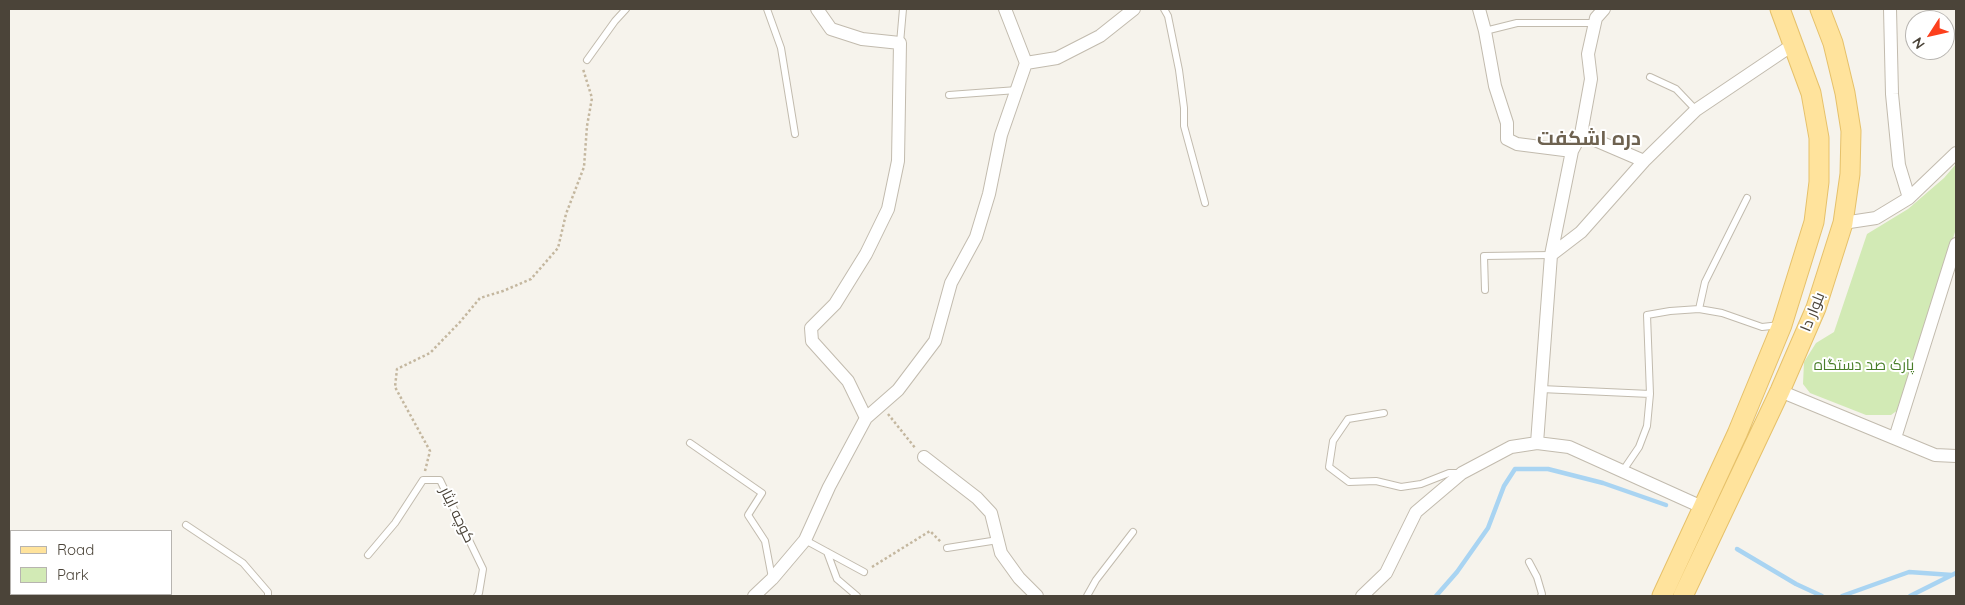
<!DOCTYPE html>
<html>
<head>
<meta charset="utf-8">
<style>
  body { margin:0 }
  #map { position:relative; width:1965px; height:605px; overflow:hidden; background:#f6f3ec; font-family:Quicksand,sans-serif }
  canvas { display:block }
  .frame { position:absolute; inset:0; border:10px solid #4b4439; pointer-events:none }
  .legend { position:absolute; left:10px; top:530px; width:162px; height:65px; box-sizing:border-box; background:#fff; border:1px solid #b7b4b0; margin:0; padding:6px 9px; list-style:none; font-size:15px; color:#4b4439 }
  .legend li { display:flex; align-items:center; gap:10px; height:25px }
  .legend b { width:25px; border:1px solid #b7b4b0 }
  .north { position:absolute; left:1905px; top:10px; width:50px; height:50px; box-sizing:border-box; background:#fff; border:1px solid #b7b4b0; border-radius:50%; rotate:235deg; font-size:14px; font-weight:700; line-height:20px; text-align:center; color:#4b4439 }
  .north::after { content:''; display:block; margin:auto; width:18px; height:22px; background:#fc3f1d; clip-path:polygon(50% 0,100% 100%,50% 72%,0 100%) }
</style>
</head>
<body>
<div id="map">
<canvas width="1965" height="605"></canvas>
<div class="frame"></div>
<ul class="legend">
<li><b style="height:6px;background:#ffe39c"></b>Road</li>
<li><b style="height:14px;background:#d2eab5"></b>Park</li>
</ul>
<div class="north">N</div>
</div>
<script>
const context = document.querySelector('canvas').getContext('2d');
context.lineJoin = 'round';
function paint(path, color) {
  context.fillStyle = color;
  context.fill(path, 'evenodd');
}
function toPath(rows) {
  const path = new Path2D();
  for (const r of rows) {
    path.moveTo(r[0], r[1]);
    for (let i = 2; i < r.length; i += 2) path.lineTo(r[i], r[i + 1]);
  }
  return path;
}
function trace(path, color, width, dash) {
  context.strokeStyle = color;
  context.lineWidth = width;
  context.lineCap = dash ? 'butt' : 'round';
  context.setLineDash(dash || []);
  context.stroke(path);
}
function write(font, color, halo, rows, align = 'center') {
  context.font = font + ' Quicksand,Cairo,sans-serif';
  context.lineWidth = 4;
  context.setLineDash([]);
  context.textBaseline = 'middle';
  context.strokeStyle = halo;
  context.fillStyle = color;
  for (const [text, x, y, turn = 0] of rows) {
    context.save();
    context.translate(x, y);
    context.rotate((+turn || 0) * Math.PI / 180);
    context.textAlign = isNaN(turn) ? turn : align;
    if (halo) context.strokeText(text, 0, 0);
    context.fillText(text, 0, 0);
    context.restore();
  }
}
paint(toPath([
  [1956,164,1956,229,1898,410,1891,415,1866,415,1810,393,1803,384,1804,362,1816,343,1834,332,1867,234,1908,209,1944,178]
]), '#d2eab5');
trace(toPath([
  [1737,549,1796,584,1822,596],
  [1436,596,1457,572,1488,528,1504,486,1515,469,1548,469,1603,483,1666,505],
  [1842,596,1909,572,1952,575],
  [1910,596,1956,573]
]), '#a9d4f2', 4.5);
const service = toPath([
  [767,9,781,48,795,134],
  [1164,9,1168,16,1179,70,1184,108,1184,126,1205,203],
  [1485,31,1517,23,1595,23],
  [900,43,903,9],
  [587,60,615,21,626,9],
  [1650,77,1676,89,1696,110],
  [949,95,1017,90],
  [1485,290,1484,256,1551,255],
  [1699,309,1705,282,1747,198],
  [1541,389,1650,394,1647,426,1639,447,1622,472],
  [1650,394,1647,315,1670,311,1699,309,1722,313,1762,327,1780,325],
  [1384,413,1348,419,1333,441,1329,467,1349,482,1376,481,1401,487,1421,484,1449,473,1460,473],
  [690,443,762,493,748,515,765,541,772,578],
  [186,525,243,563,268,592,268,596],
  [805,540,864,572],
  [947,548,998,540],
  [827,552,837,579,857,596],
  [368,555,395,523,423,480,440,480,483,569,479,593,477,596],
  [1529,562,1537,577,1542,594,1541,596],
  [114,594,115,596],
  [1087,596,1096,580,1133,532]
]);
const minor = toPath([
  [817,9,831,29,862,39,900,43,898,161,888,209,866,254,835,304,811,328,812,341,848,381,866,418],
  [1479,9,1485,31,1495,86,1507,123,1507,139,1517,144,1572,151],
  [1604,9,1596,18,1588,54,1591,79,1581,134,1644,161,1696,110,1794,44],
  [1890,9,1892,94,1899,165,1909,198],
  [1026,63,1057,58,1100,36,1134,9],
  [1581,134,1572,151,1551,255,1581,232,1644,161],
  [1843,223,1876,218,1909,198,1956,153],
  [1780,391,1935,455,1956,456],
  [1895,438,1956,244],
  [1537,443,1551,255],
  [924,457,977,498,991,513,1001,553,1019,578,1037,596],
  [754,596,772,579,805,540,829,487,866,418,898,390,935,341,951,283,976,237,989,194,1001,135,1026,63,1005,9],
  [1362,596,1386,573,1416,512,1462,473,1511,447,1537,443,1569,447,1702,507]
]);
const primary = toPath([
  [1662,596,1737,434,1782,325,1814,222,1819,182,1819,138,1811,93,1780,9],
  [1683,596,1780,391,1816,308,1843,223,1850,174,1851,131,1845,93,1833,43,1820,9]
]);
trace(service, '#c2bbae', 8);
trace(minor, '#c2bbae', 14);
trace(primary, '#e6c16a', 21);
trace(toPath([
  [888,414,916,449],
  [425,471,430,451,395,387,397,369,430,353,460,322,480,298,503,291,531,279,558,248,566,214,584,167,587,126,592,98,583,69],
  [872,567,930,531,941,542]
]), '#c4b79f', 2.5, [2.5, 2.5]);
trace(service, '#fff', 6);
trace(minor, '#fff', 12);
trace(primary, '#ffe39c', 19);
write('15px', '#4b4439', '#fff', [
  ["بلوار دا",1813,312,-68],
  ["کوچه ایثار",457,515,64]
]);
write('15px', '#4a7f2a', '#fff', [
  ["پارک صد دستگاه",1864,365]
]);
write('bold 20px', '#6e6250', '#fff', [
  ["دره اشکفت",1589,139]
]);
</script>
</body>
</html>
